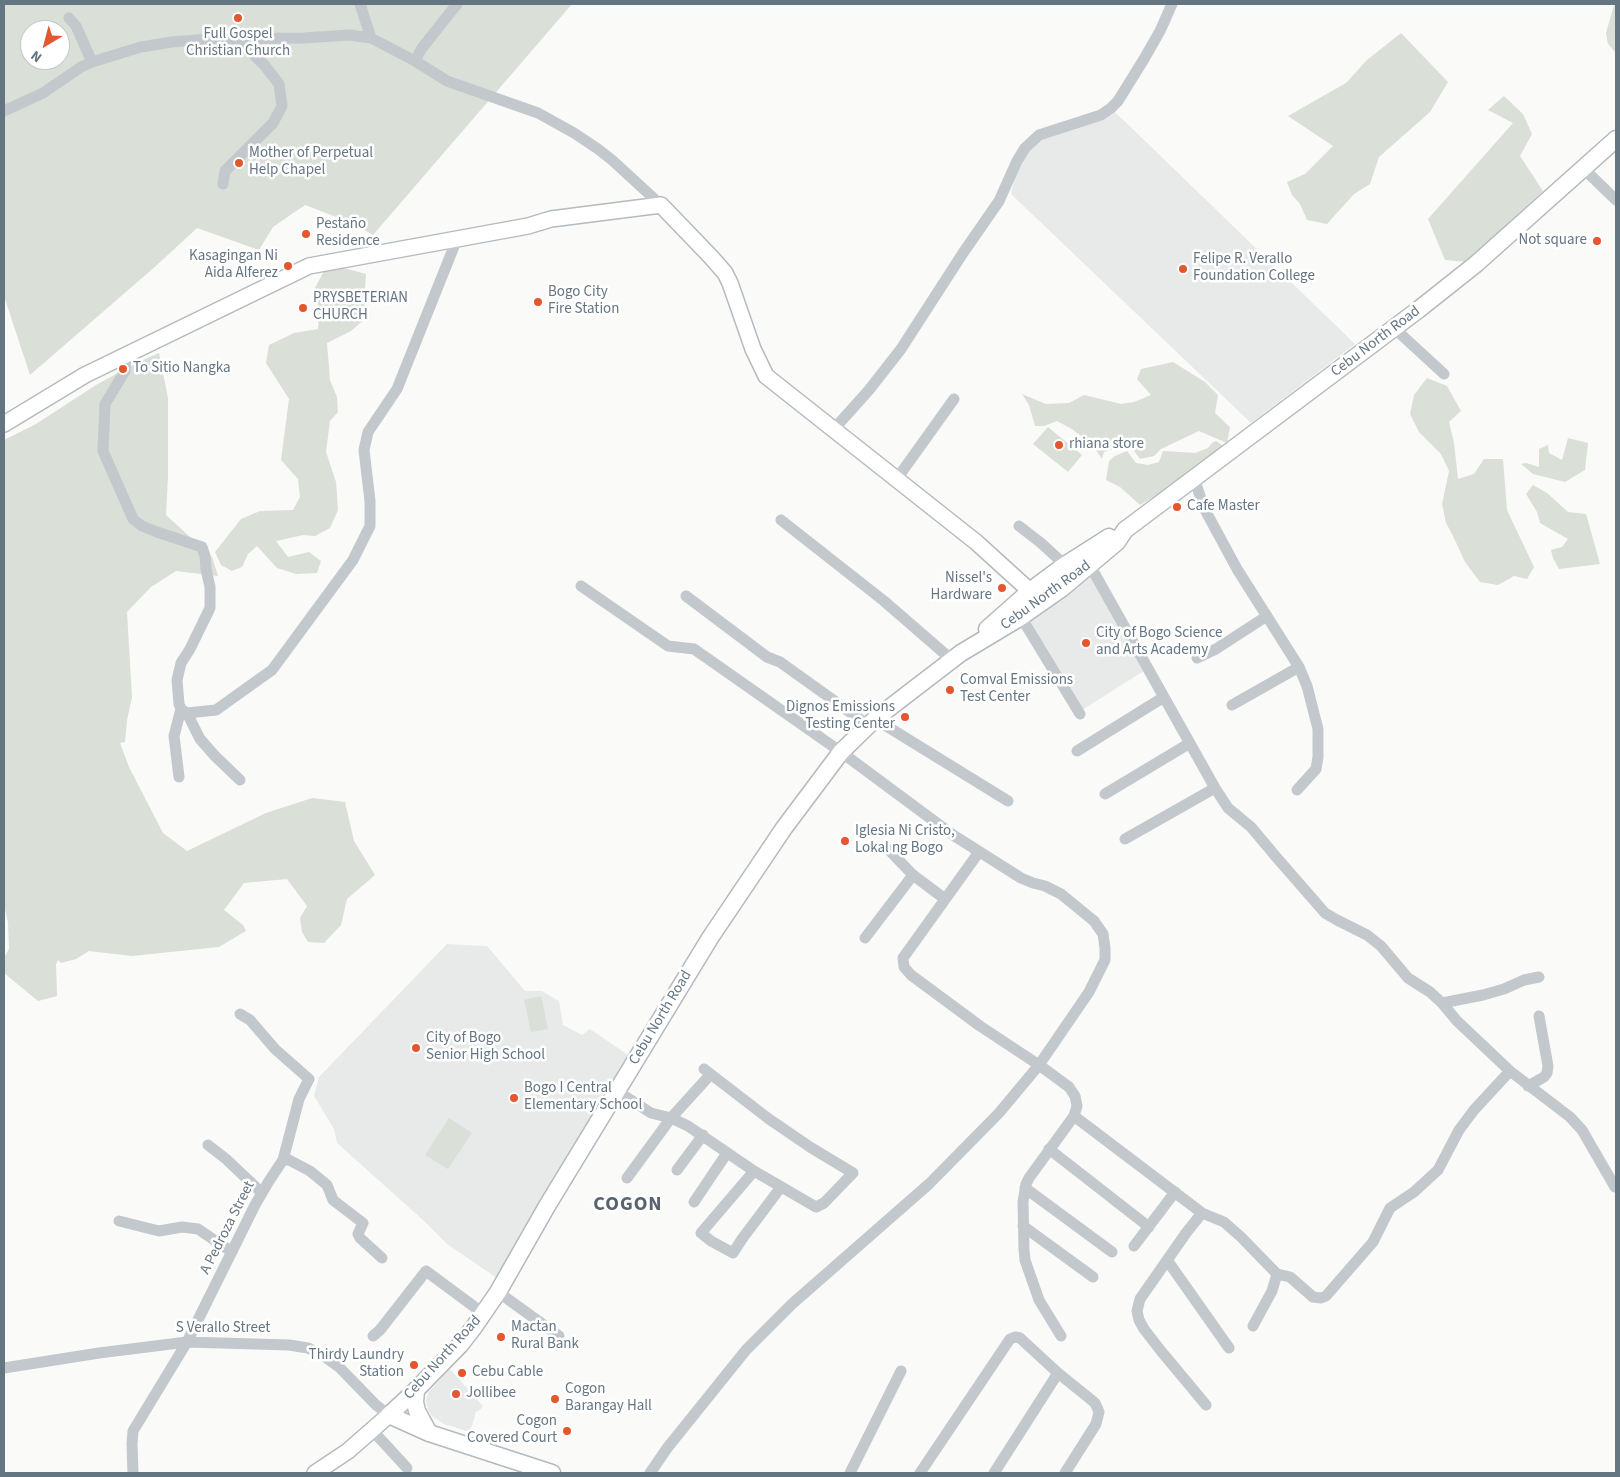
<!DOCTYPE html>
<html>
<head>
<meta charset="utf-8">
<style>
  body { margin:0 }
  #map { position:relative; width:1620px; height:1477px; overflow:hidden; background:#fafaf8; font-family:"Source Sans 3",sans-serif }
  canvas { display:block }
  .frame { position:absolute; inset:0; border:5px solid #657683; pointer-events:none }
  .north { position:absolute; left:20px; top:20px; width:50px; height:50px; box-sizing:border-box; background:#fff; border:1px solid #c1c8cd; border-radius:50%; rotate:217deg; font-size:14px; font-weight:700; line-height:20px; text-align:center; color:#657683 }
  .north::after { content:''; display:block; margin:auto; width:18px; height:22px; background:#e4572e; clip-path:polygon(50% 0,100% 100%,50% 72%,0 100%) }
</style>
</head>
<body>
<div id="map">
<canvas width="1620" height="1477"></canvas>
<div class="frame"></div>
<div class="north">N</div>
</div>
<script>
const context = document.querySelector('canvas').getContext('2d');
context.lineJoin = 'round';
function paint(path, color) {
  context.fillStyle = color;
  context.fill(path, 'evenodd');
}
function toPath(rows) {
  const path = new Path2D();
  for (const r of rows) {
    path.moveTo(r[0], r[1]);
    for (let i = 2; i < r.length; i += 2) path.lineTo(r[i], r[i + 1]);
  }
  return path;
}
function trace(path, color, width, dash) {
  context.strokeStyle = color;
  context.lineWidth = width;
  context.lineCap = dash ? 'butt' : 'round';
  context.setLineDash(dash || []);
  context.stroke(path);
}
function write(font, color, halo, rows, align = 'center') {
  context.font = font + ' "Source Sans 3",sans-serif';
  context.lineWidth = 5;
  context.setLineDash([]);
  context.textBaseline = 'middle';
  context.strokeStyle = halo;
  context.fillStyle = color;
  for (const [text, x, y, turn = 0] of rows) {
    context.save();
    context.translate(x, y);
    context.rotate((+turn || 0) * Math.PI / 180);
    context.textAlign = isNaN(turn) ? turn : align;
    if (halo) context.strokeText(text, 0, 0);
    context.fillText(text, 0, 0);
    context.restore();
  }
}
paint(toPath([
  [1112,109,1355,344,1251,423,1011,194,1020,157,1029,140],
  [1088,572,1147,669,1082,710,1025,617],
  [447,944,487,946,525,991,542,991,559,1001,563,1025,582,1035,590,1029,631,1057,497,1278,447,1244,423,1220,337,1143,334,1129,314,1096,319,1077],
  [450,1369,483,1406,480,1410,476,1412,470,1432,444,1424,432,1416,428,1410,426,1401,428,1393]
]), '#e8e9e9');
paint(toPath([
  [4,4,572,4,373,235,352,223,305,205,273,227,259,250,197,228,157,265,30,375,4,296],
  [30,30,60,30,60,60,30,60],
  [1614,5,1616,6,1616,53,1608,44,1606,33],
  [1401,33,1448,82,1430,112,1379,157,1370,184,1354,194,1327,224,1307,220,1300,204,1292,195,1287,182,1305,174,1333,146,1288,116,1346,83,1367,60],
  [1504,96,1523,114,1532,134,1520,156,1543,191,1467,262,1445,260,1428,219,1513,123,1488,110],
  [340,267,366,274,364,301,367,317,351,331,327,343,330,380,337,397,338,412,330,421,326,452,336,482,338,510,330,528,315,536,303,535,276,541,288,557,309,552,321,561,317,573,296,574,277,568,257,546,248,554,242,567,232,571,221,565,215,552,241,519,260,511,293,510,300,497,298,479,281,460,289,399,266,363,269,345,294,333,318,329,319,312,315,288,324,271],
  [159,353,168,398,168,476,166,515,212,557,218,576,176,571,151,587,127,612,132,697,127,720,125,742,120,743,129,767,163,833,187,851,266,813,312,798,345,802,354,841,375,875,347,899,341,925,324,943,308,942,302,932,300,918,307,906,287,879,244,883,224,910,243,925,246,931,219,947,132,956,89,951,76,959,61,963,58,960,56,964,57,996,38,1001,4,973,4,958,9,949,8,922,4,905,4,440,36,424,96,385,136,363],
  [1173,362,1205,382,1218,395,1215,413,1230,427,1227,443,1199,431,1161,449,1154,456,1140,459,1129,444,1104,452,1102,459,1093,446,1072,429,1057,421,1044,426,1035,426,1029,405,1022,394,1046,404,1069,403,1084,395,1121,404,1134,402,1151,395,1137,379,1141,369],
  [1427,378,1447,386,1461,411,1449,422,1454,443,1458,479,1474,474,1484,459,1503,459,1507,510,1534,567,1527,579,1514,576,1498,585,1480,582,1465,562,1453,536,1446,523,1442,504,1449,471,1441,454,1419,432,1410,414,1414,395],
  [1048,427,1082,455,1068,472,1033,444],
  [1568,438,1588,443,1585,470,1565,482,1533,474,1521,464,1526,463,1539,467,1539,449,1548,445,1549,453,1562,460],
  [1216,441,1222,445,1216,452,1163,491,1140,505,1120,487,1106,480,1109,461,1115,456,1127,451,1136,463,1148,465,1159,462,1163,451,1195,453,1208,448,1212,443],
  [1533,485,1547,493,1568,512,1586,514,1600,564,1559,569,1553,558,1551,550,1562,547,1568,539,1540,523,1537,512,1526,494],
  [541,996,548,1029,531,1032,524,1000],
  [449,1118,472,1133,448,1169,425,1155]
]), '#dadfd7');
const major = toPath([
  [4,424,85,375,309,266,528,226,551,219,661,205,711,257,725,273,730,283,753,349,766,376,976,542,1030,591,1037,601],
  [315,1473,348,1451,389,1415]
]);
const highway = toPath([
  [987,629,1030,591,1065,565,1109,537],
  [416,1390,415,1402,417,1411,429,1433],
  [552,1473,429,1433,389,1415,416,1390,460,1345,474,1327,498,1292,547,1206,710,938,784,828,841,752,875,719,914,689,961,653,1021,617,1061,589,1117,542,1125,530,1418,310,1476,264,1616,139]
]);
trace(major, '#b5babe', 18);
trace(highway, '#b4b9bd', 19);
trace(toPath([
  [360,4,371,38],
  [69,18,76,26,92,62],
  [415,61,422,48,457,4],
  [4,111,43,93,81,67,92,62,141,47,172,42,209,39,303,38,350,35,371,38,415,61,447,81,538,113,574,133,598,149,612,160,661,205],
  [1584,169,1616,200],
  [223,184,225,171,273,123,282,106,279,84,265,66,238,39],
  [1394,328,1444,374],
  [126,355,125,371,105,404,103,451,133,519,142,526,157,532,202,547,205,556,206,569,210,587,210,608,190,649,181,663,177,680,179,704,181,709,187,713,216,710,272,670,353,560,370,526,370,501,364,450,368,432,397,389,457,239],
  [834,429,869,390,901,349,963,253,999,201,1017,161,1025,148,1039,135,1101,115,1111,108,1118,101,1144,59,1160,31,1172,4],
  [1194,478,1204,508,1237,569,1299,667,1307,686,1318,729,1318,757,1316,769,1297,790],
  [896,480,954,399],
  [781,520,884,601,952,660],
  [1019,526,1041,543,1065,565],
  [1087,560,1215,788,1228,808,1251,827,1277,858,1325,913,1337,920,1367,935,1381,946,1408,978,1430,992,1442,1003,1457,1021,1510,1071,1570,1117,1582,1130,1615,1187],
  [581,586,668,646,694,649,841,752,953,835,1021,878,1033,883,1045,886,1061,894,1094,921,1103,934,1105,948,1105,960,1089,992,1039,1065,999,1113,929,1184,792,1304,746,1350,668,1447,650,1473],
  [686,596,767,657,780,662,868,725],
  [1021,617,1080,714],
  [1197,658,1216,649,1267,616],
  [1232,705,1299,667],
  [187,713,200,739,215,756,240,780],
  [875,719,1008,801],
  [1077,751,1164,697],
  [179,777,174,736,181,709],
  [1105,794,1190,743],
  [1125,839,1215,788],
  [888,849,913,875,945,899],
  [979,852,903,958,904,967,911,975,980,1026,1039,1065,1069,1087,1075,1096,1077,1106,1074,1116,1029,1178,1026,1184,1023,1202,1024,1249,1025,1260,1039,1300,1061,1336],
  [865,938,913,875],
  [1442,1003,1483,995,1504,989,1524,980,1539,977],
  [1528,1086,1544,1077,1547,1073,1548,1066,1539,1016],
  [617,1091,651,1113,671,1118,688,1126,754,1171,816,1207,824,1203,853,1173,810,1147,769,1119,704,1069],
  [1074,1116,1202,1213,1224,1222,1241,1237,1277,1274,1272,1291,1253,1326],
  [208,1145,226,1159,262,1193],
  [1049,1149,1149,1227],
  [283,1160,289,1160,310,1171,327,1185,333,1200,363,1223,358,1234,360,1238,382,1258],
  [677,1170,703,1135],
  [754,1171,701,1233,711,1241,733,1253,742,1239,781,1187],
  [627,1178,671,1118,710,1075],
  [1025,1188,1112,1252],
  [694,1202,727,1153],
  [1202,1213,1186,1233,1140,1299,1137,1311,1139,1320,1144,1329,1161,1351,1206,1405],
  [119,1221,159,1231,182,1227,198,1229,232,1252],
  [1023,1226,1093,1277],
  [1134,1246,1175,1192],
  [1167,1260,1229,1348],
  [1277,1274,1290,1277,1313,1297,1321,1298,1326,1296,1373,1242,1390,1208,1414,1192,1438,1170,1459,1130,1474,1110,1510,1071],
  [498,1292,559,1336],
  [373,1336,380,1330,426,1271,484,1314],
  [4,1368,99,1353,187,1342,289,1345,308,1348,324,1356,339,1367,376,1405,389,1415],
  [372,1430,407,1468],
  [133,1473,132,1444,133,1431,187,1342,255,1205,269,1181,283,1160,299,1099,309,1079,275,1049,250,1020,240,1014],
  [850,1473,901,1371],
  [920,1473,1010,1339,1015,1337,1020,1338,1058,1373,1089,1398,1095,1403,1099,1412,1096,1424,1065,1473],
  [994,1473,1058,1373]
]), '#c3c8cc', 11);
trace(major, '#fff', 15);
trace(highway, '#fff', 16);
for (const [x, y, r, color] of [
  [238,18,5,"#e4572e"],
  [239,163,5,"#e4572e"],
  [306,234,5,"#e4572e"],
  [1597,241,5,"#e4572e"],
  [288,266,5,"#e4572e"],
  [1183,269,5,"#e4572e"],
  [538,302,5,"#e4572e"],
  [303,308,5,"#e4572e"],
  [123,369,5,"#e4572e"],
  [1059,445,5,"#e4572e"],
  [1177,507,5,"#e4572e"],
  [1002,588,5,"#e4572e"],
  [1086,643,5,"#e4572e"],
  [950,690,5,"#e4572e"],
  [905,717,5,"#e4572e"],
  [845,841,5,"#e4572e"],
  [416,1048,5,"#e4572e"],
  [514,1098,5,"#e4572e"],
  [501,1337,5,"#e4572e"],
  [414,1365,5,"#e4572e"],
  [462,1373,5,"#e4572e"],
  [456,1394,5,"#e4572e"],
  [555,1399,5,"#e4572e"],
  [567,1431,5,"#e4572e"]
]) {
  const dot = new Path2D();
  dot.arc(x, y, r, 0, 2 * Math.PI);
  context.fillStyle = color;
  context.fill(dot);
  trace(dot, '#fff', 2);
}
write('15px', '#657683', '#fff', [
  ["Full Gospel",238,35,"center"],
  ["Christian Church",238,52,"center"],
  ["Mother of Perpetual",249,154],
  ["Help Chapel",249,171],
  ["Pestaño",316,225],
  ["Residence",316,242],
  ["Not square",1587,241,"right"],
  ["Kasagingan Ni",278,257,"right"],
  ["Aida Alferez",278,274,"right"],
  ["Felipe R. Verallo",1193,260],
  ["Foundation College",1193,277],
  ["Bogo City",548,293],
  ["Fire Station",548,310],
  ["PRYSBETERIAN",313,299],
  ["CHURCH",313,316],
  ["To Sitio Nangka",133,369],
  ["rhiana store",1069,445],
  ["Cafe Master",1187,507],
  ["Nissel's",992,579,"right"],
  ["Hardware",992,596,"right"],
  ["City of Bogo Science",1096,634],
  ["and Arts Academy",1096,651],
  ["Comval Emissions",960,681],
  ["Test Center",960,698],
  ["Dignos Emissions",895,708,"right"],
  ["Testing Center",895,725,"right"],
  ["Iglesia Ni Cristo,",855,832],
  ["Lokal ng Bogo",855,849],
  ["City of Bogo",426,1039],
  ["Senior High School",426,1056],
  ["Bogo I Central",524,1089],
  ["Elementary School",524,1106],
  ["Mactan",511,1328],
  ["Rural Bank",511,1345],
  ["Thirdy Laundry",404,1356,"right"],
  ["Station",404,1373,"right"],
  ["Cebu Cable",472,1373],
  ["Cogon",565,1390],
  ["Barangay Hall",565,1407],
  ["Jollibee",466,1394],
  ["Cogon",557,1422,"right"],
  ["Covered Court",557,1439,"right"]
], 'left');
write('15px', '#657683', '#fff', [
  ["Cebu North Road",1376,342,-37],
  ["Cebu North Road",1046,596,-36],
  ["Cebu North Road",661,1018,-59],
  ["A Pedroza Street",228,1228,-63],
  ["S Verallo Street",223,1329],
  ["Cebu North Road",443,1358,-48]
]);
context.letterSpacing = '1px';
write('bold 20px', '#57646e', '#fff', [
  ["COGON",628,1206]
]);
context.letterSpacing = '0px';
</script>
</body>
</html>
